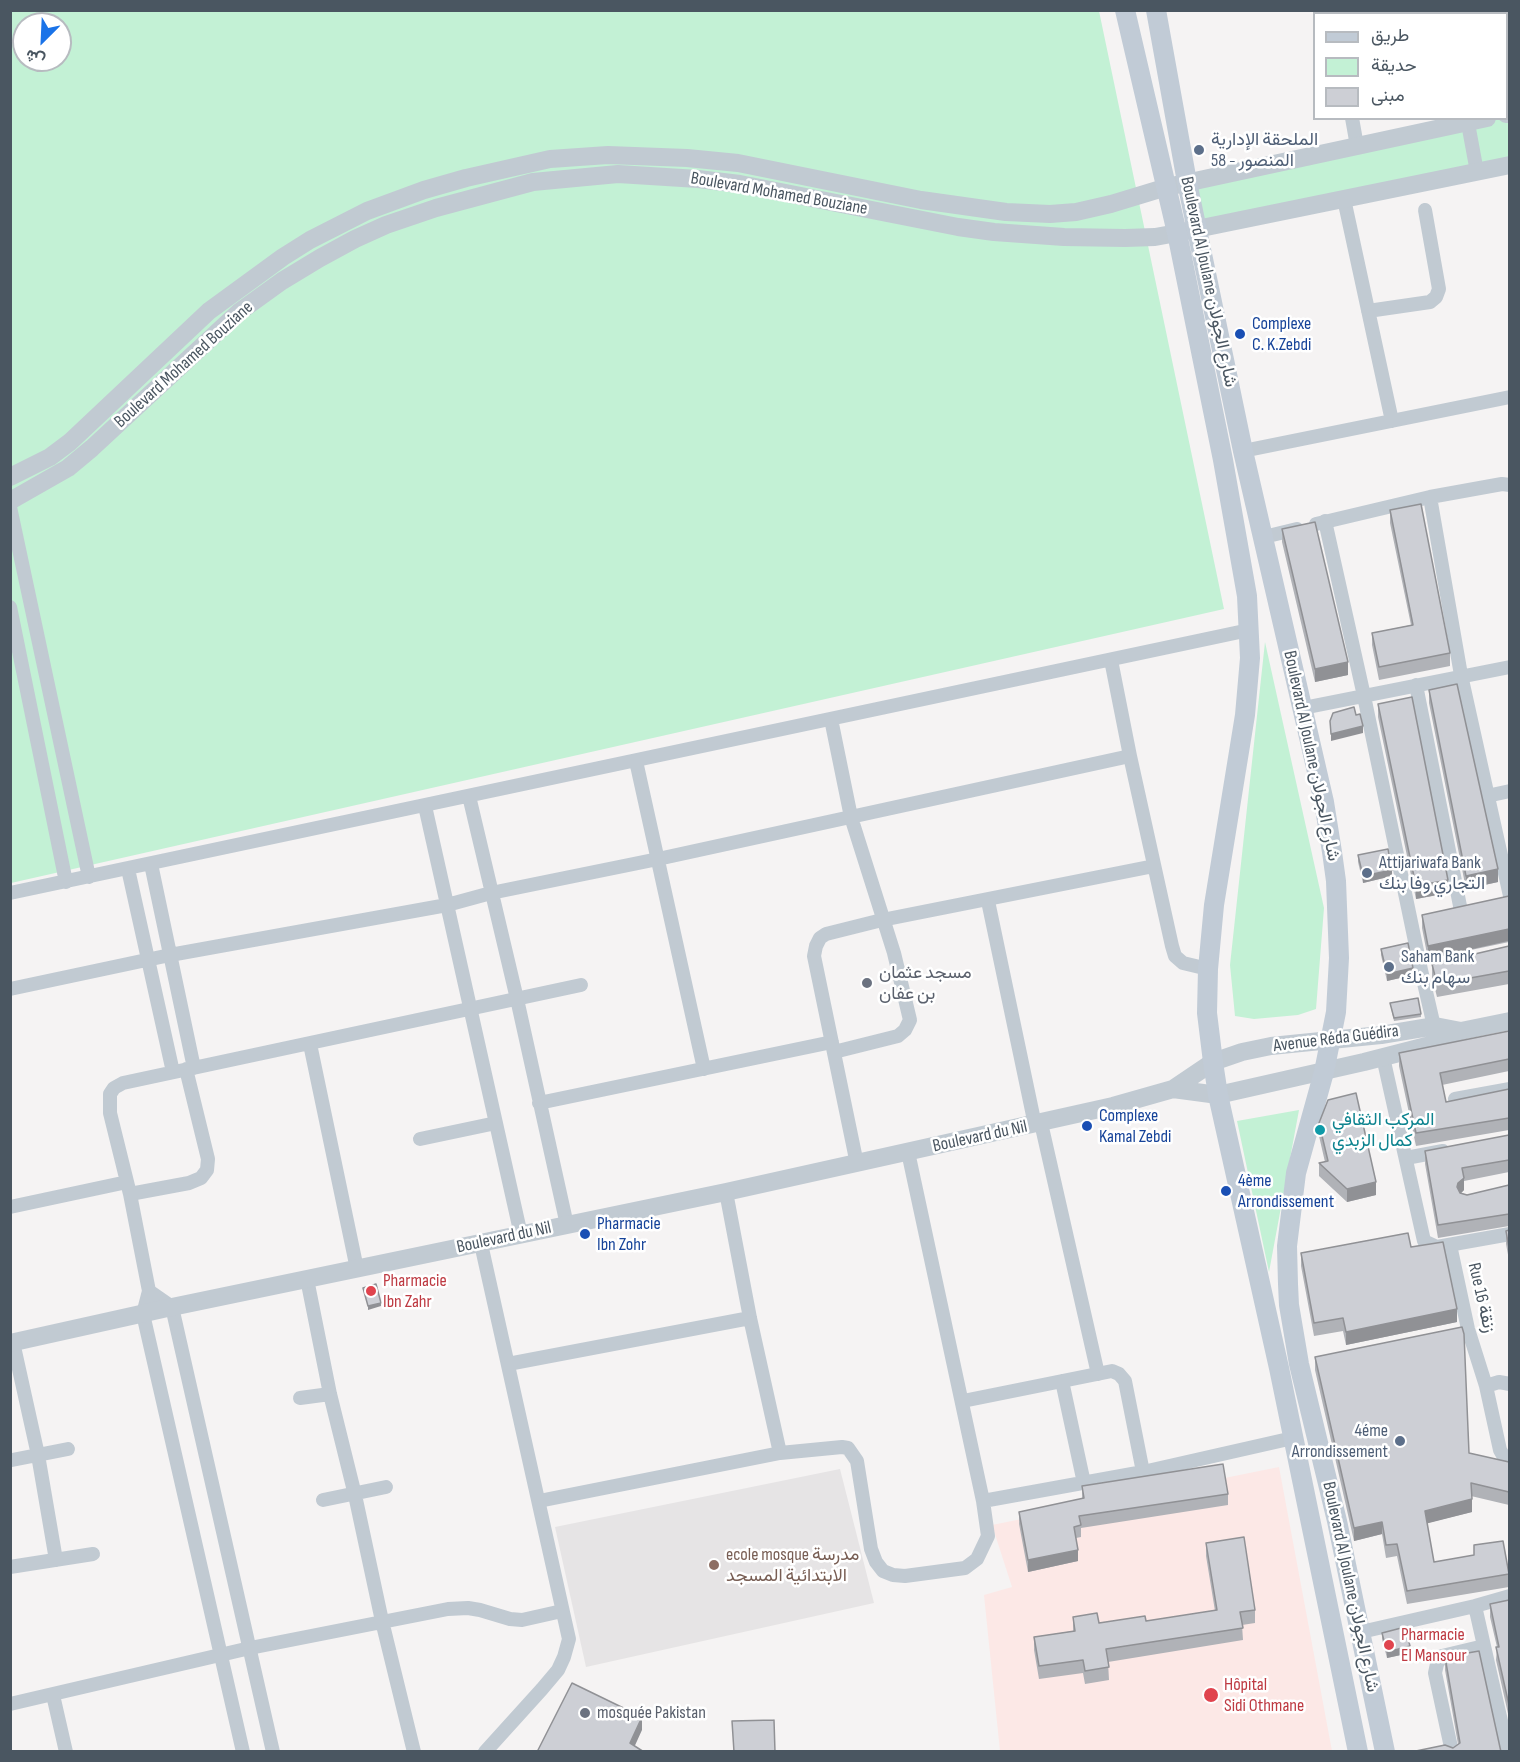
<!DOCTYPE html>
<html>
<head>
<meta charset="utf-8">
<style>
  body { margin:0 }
  #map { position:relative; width:1520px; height:1762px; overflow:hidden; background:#f5f3f3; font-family:"Sofia Sans Condensed",Vazirmatn,sans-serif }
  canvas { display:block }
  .frame { position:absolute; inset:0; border:12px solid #4a5661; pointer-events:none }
  .legend { position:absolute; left:1313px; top:12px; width:195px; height:108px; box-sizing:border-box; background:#fff; border:2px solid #b7bbc0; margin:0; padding:8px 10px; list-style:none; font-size:18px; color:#4a5661 }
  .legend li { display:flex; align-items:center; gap:12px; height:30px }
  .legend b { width:30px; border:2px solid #b7bbc0 }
  .north { position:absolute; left:12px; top:12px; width:60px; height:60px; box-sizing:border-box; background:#fff; border:2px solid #b7bbc0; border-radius:50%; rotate:204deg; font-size:16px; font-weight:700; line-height:24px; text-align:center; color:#4a5661 }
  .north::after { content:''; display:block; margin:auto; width:21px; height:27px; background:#1a73e8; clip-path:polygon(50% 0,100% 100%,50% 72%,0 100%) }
</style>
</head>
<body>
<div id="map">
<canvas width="1520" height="1762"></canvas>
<div class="frame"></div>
<ul class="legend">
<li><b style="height:8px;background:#c1cbd6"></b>طريق</li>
<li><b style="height:16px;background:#c3f1d5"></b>حديقة</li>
<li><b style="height:16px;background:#cdcfd5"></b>مبنى</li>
</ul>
<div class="north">ش</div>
</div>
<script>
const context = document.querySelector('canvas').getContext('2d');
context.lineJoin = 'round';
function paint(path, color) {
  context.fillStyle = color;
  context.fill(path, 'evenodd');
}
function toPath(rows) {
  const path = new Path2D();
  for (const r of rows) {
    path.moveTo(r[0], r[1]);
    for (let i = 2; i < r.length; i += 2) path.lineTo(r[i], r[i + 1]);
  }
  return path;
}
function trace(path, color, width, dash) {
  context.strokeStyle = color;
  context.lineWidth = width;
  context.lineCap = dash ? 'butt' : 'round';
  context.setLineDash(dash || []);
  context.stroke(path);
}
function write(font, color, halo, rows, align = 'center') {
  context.font = font + ' "Sofia Sans Condensed",Vazirmatn,sans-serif';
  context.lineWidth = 5;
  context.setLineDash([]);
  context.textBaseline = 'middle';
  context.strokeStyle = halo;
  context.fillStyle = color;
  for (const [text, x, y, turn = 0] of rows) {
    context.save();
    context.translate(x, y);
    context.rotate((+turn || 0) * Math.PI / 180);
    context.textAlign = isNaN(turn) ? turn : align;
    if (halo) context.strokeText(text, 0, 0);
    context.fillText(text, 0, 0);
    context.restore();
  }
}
paint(toPath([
  [840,1469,874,1603,586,1667,555,1527]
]), '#e6e4e5');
paint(toPath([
  [1279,1467,1332,1751,1000,1751,984,1595,1012,1587,992,1525]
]), '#fce8e6');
paint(toPath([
  [10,11,1099,11,1224,609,11,883],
  [24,24,60,24,60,60,24,60],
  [1509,114,1509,165,1197,229,1187,183,1487,119,1506,118],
  [1265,642,1324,908,1316,1009,1298,1015,1254,1019,1235,1016,1230,965],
  [1299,1110,1269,1272,1237,1121]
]), '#c3f1d5');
trace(toPath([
  [1328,10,1329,14],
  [1445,10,1446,14],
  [1352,118,1357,146],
  [1467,118,1477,172],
  [1344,199,1392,421],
  [1368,311,1430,302,1436,297,1439,289,1425,210],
  [1243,451,1510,397],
  [1430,497,1461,675,1510,896],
  [10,507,89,877],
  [1325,521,1364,696,1421,970,1436,1035],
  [1316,524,1430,497,1502,484,1510,485],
  [1264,537,1297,529],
  [10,607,66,882],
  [1111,660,1130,756,1172,946,1175,956,1183,963,1208,969],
  [1416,685,1461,911],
  [1303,708,1510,667],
  [831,719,851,817,894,953,910,1020,905,1030,898,1036,834,1052],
  [636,761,704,1069],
  [469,796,517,999,567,1225],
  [1487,796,1510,791],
  [425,806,521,1235],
  [151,864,194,1068],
  [128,869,173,1072],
  [10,893,1249,630],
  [988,901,1035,1125],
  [10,989,170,955,447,905,491,893,658,859,1130,756],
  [310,1044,357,1269],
  [1383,1057,1424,1241,1437,1247,1510,1234],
  [1455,1099,1510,1089],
  [539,1103,832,1042],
  [1041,1123,1098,1374],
  [420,1139,496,1123],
  [1406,1158,1443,1151],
  [857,1164,814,956,816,946,820,938,826,934,882,920,1154,866],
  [726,1192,750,1318,780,1453],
  [130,1194,189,1183,201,1178,207,1170,208,1159,186,1069],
  [10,1207,127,1182],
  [481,1244,569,1639,564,1657,558,1670,542,1689,485,1752],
  [1450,1245,1468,1329,1486,1386,1500,1450,1504,1457,1510,1460],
  [307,1279,330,1394,355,1495,382,1621,414,1752],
  [149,1291,172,1307,273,1752],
  [13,1342,38,1455,56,1560],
  [508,1364,750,1318],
  [1062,1381,1084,1483],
  [1486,1386,1499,1382,1510,1384],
  [300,1398,330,1394],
  [963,1401,1112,1371,1119,1374,1125,1381,1143,1472],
  [12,1460,68,1449],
  [323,1500,386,1487],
  [539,1501,780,1453,842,1447,848,1448,857,1461,871,1549,876,1562,883,1571,893,1575,905,1576,965,1568,977,1559,988,1536,983,1501,908,1152],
  [983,1501,1143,1472,1293,1438],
  [10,1567,93,1554],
  [1475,1606,1508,1752],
  [1361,1632,1475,1606,1510,1596],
  [53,1695,66,1752],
  [10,1704,250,1648,448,1609,468,1608,480,1610,510,1619,522,1620,562,1611],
  [243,1752,143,1314,149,1291,130,1194,110,1113,110,1094,114,1088,123,1083,581,985],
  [1452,1752,1435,1673,1437,1664,1442,1656,1484,1646]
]), '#c1cad2', 14);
trace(toPath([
  [1506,114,1510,114],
  [10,477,50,457,70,442,209,311,283,257,310,240,367,211,424,190,466,178,550,159,608,155,687,158,738,163,921,200,1006,212,1050,214,1076,212,1111,204,1167,187,1487,118],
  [10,501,68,468,92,448,239,312,282,281,320,258,355,239,386,225,436,208,533,182,618,174,698,179,740,184,958,227,994,232,1064,237,1125,238,1155,237,1177,233,1510,165],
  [1173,1089,1218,1095,1364,1062,1438,1043,1461,1031,1510,1021],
  [10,1343,172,1307,726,1192,1113,1106,1173,1089,1213,1062,1242,1052,1271,1046,1381,1035,1435,1026,1461,1031]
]), '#c1cad2', 18);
trace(toPath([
  [1125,10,1177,233,1223,460,1247,596,1250,658,1245,715,1214,905,1208,969,1207,1013,1213,1062,1218,1095,1279,1368,1358,1752],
  [1156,10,1187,182,1243,451,1324,802,1332,852,1336,881,1339,958,1336,1012,1324,1072,1296,1173,1287,1246,1288,1284,1289,1305,1299,1364,1337,1521,1385,1752]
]), '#c1cbd6', 20);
paint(toPath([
  [1390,510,1450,653,1450,666,1379,680,1372,645,1372,633,1411,625,1390,523],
  [1282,529,1348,675,1315,682,1282,542],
  [1429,690,1498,882,1466,889,1429,703],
  [1378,704,1448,893,1416,899,1378,717],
  [1358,855,1392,876,1363,883,1358,862],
  [1509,896,1509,942,1428,959,1422,928,1422,915],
  [1509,946,1509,984,1437,997,1432,977,1432,964],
  [1381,949,1413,975,1387,981,1381,955],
  [1390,1003,1421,1014,1421,1017,1394,1021],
  [1509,1031,1509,1071,1442,1085,1446,1102,1509,1089,1509,1130,1416,1146,1399,1066,1399,1053],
  [1319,1123,1376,1195,1347,1202,1319,1176,1319,1163,1325,1162,1319,1136],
  [1509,1135,1509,1172,1464,1181,1464,1190,1461,1193,1467,1195,1509,1185,1509,1226,1438,1238,1425,1164,1425,1151],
  [1509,1230,1509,1260,1506,1244,1506,1231],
  [1411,1247,1457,1322,1346,1345,1343,1331,1314,1336,1301,1266,1301,1253],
  [1315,1357,1469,1453,1509,1462,1509,1505,1471,1496,1472,1512,1427,1523,1434,1562,1509,1574,1509,1587,1407,1604,1397,1556,1386,1558,1382,1534,1354,1541,1315,1370],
  [1082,1486,1228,1494,1228,1505,1081,1528,1081,1537,1076,1538,1078,1561,1028,1572,1019,1524,1019,1512,1082,1499],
  [1206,1543,1255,1610,1255,1623,1242,1625,1243,1640,1108,1662,1109,1680,1085,1684,1083,1673,1039,1679,1034,1650,1034,1637,1073,1631,1073,1617,1099,1623,1146,1621,1215,1611,1206,1556],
  [1509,1600,1509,1718,1496,1660,1497,1647,1490,1617,1490,1604],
  [1382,1633,1410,1653,1387,1658,1382,1639],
  [1445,1657,1501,1752,1453,1748,1458,1744,1445,1670]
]), '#b0b2b7');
paint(toPath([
  [1348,662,1348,675,1315,682,1315,669],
  [1363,726,1363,733,1331,741,1331,734],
  [1498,869,1498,882,1466,889,1466,876],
  [1392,870,1392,876,1363,883,1363,876],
  [1448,880,1448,893,1416,899,1416,886],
  [1508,928,1508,941,1428,959,1428,946],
  [1413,968,1413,975,1387,981,1387,974],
  [1464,1178,1464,1190,1458,1196,1457,1200,1458,1183],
  [1376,1182,1376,1195,1347,1202,1347,1189],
  [381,1303,381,1306,368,1310,368,1306],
  [1457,1309,1457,1322,1346,1345,1346,1332],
  [1472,1499,1472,1512,1425,1524,1425,1511],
  [1382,1522,1382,1534,1354,1541,1354,1528],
  [1078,1550,1078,1561,1028,1572,1028,1560],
  [1410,1646,1410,1653,1387,1658,1387,1652],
  [642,1717,642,1730,632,1752,630,1743]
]), '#909195');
const building = toPath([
  [1421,504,1450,653,1379,667,1372,633,1413,625,1390,510,1421,504],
  [1315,522,1348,662,1315,669,1282,529,1315,522],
  [1457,684,1498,869,1466,876,1429,690,1457,684],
  [1412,697,1448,880,1416,886,1378,704,1412,697],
  [1354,707,1356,715,1360,714,1363,726,1331,734,1330,721,1333,713,1354,707],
  [1388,849,1392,870,1363,876,1358,855,1388,849],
  [1509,896,1509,929,1428,946,1422,915,1509,896],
  [1408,943,1413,968,1387,974,1381,949,1408,943],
  [1509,946,1509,971,1437,984,1432,964,1509,946],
  [1418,998,1421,1014,1394,1018,1390,1003,1418,998],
  [1509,1031,1509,1059,1440,1073,1446,1102,1509,1089,1509,1118,1416,1133,1399,1053,1509,1031],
  [1356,1093,1376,1182,1347,1189,1319,1163,1328,1161,1319,1123,1328,1100,1356,1093],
  [1509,1135,1509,1160,1462,1168,1464,1178,1458,1183,1457,1187,1460,1193,1467,1195,1509,1185,1509,1214,1438,1225,1425,1151,1509,1135],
  [1509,1230,1509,1248,1506,1231,1509,1230],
  [1408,1233,1411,1247,1443,1242,1457,1309,1346,1332,1343,1318,1314,1323,1301,1253,1408,1233],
  [376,1284,381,1303,368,1306,363,1288,376,1284],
  [1462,1327,1464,1334,1469,1453,1509,1462,1509,1492,1471,1483,1472,1499,1425,1511,1434,1562,1474,1555,1474,1545,1503,1541,1509,1574,1407,1591,1397,1544,1386,1545,1382,1522,1354,1528,1315,1357,1462,1327],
  [1223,1464,1228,1494,1079,1516,1081,1525,1074,1527,1078,1550,1028,1560,1019,1512,1084,1498,1082,1486,1223,1464],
  [1244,1537,1255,1610,1240,1612,1243,1628,1106,1649,1109,1667,1085,1671,1083,1660,1039,1666,1034,1637,1075,1631,1073,1617,1097,1613,1099,1623,1145,1616,1146,1621,1217,1610,1206,1543,1244,1537],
  [1509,1600,1509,1705,1496,1647,1499,1647,1490,1604,1509,1600],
  [1405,1627,1410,1646,1387,1652,1382,1633,1405,1627],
  [1479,1651,1501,1752,1411,1752,1445,1745,1453,1748,1460,1743,1445,1657,1479,1651],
  [572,1683,642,1717,630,1743,644,1752,537,1752,572,1683],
  [774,1720,775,1752,734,1752,732,1721,774,1720]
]);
paint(building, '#cdcfd5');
trace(building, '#909195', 1.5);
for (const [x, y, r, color] of [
  [1199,150,6,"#5c6f8a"],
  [1240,334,6,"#1a4fb4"],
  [1367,873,6,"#5c6f8a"],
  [1389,967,6,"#5c6f8a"],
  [867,983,6,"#6b7280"],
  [1087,1126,6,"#1a4fb4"],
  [1320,1130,6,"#0f9aa8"],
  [1226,1191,6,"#1a4fb4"],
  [585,1234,6,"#1a4fb4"],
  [371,1291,6,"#e0444e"],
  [1400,1441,6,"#5c6f8a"],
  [714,1565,6,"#8d6e63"],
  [1389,1645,6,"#e0444e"],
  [1211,1695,8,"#e0444e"],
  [585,1713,6,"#6b7280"]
]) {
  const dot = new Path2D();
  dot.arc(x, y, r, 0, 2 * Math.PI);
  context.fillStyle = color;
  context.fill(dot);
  trace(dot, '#fff', 2);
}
write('18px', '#4e5e75', '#fff', [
  ["الملحقة الإدارية",1211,140],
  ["58 - المنصور",1211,161],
  ["Attijariwafa Bank",1379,863],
  ["التجاري وفا بنك",1379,884],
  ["Saham Bank",1401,957],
  ["سهام بنك",1401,978],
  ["4éme",1388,1431,"right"],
  ["Arrondissement",1388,1452,"right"]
], 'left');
write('18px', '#4a5661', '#fff', [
  ["Boulevard Mohamed Bouziane",779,194,10],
  ["Boulevard Al Joulane شارع الجولان",1208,282,78],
  ["Boulevard Mohamed Bouziane",184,365,-42],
  ["Boulevard Al Joulane شارع الجولان",1311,756,78],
  ["Avenue Réda Guédira",1336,1039,-7],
  ["Boulevard du Nil",980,1137,-12],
  ["Boulevard du Nil",504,1238,-12],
  ["Rue 16 زنقة",1481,1298,77],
  ["Boulevard Al Joulane شارع الجولان",1350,1587,78]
]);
write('18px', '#164399', '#fff', [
  ["Complexe",1252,324],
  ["C. K.Zebdi",1252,345],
  ["Complexe",1099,1116],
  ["Kamal Zebdi",1099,1137],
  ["4ème",1238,1181],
  ["Arrondissement",1238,1202],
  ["Pharmacie",597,1224],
  ["Ibn Zohr",597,1245]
], 'left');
write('18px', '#5b616d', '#fff', [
  ["مسجد عثمان",879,973],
  ["بن عفان",879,994],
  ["mosquée Pakistan",597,1713]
], 'left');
write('18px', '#0d838f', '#fff', [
  ["المركب الثقافي",1332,1120],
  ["كمال الزبدي",1332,1141]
], 'left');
write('18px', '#be3a42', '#fff', [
  ["Pharmacie",383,1281],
  ["Ibn Zahr",383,1302],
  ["Pharmacie",1401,1635],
  ["El Mansour",1401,1656],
  ["Hôpital",1224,1685],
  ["Sidi Othmane",1224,1706]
], 'left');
write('18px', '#785e54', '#fff', [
  ["ecole mosque مدرسة",726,1555],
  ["الابتدائية المسجد",726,1576]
], 'left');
</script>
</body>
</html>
